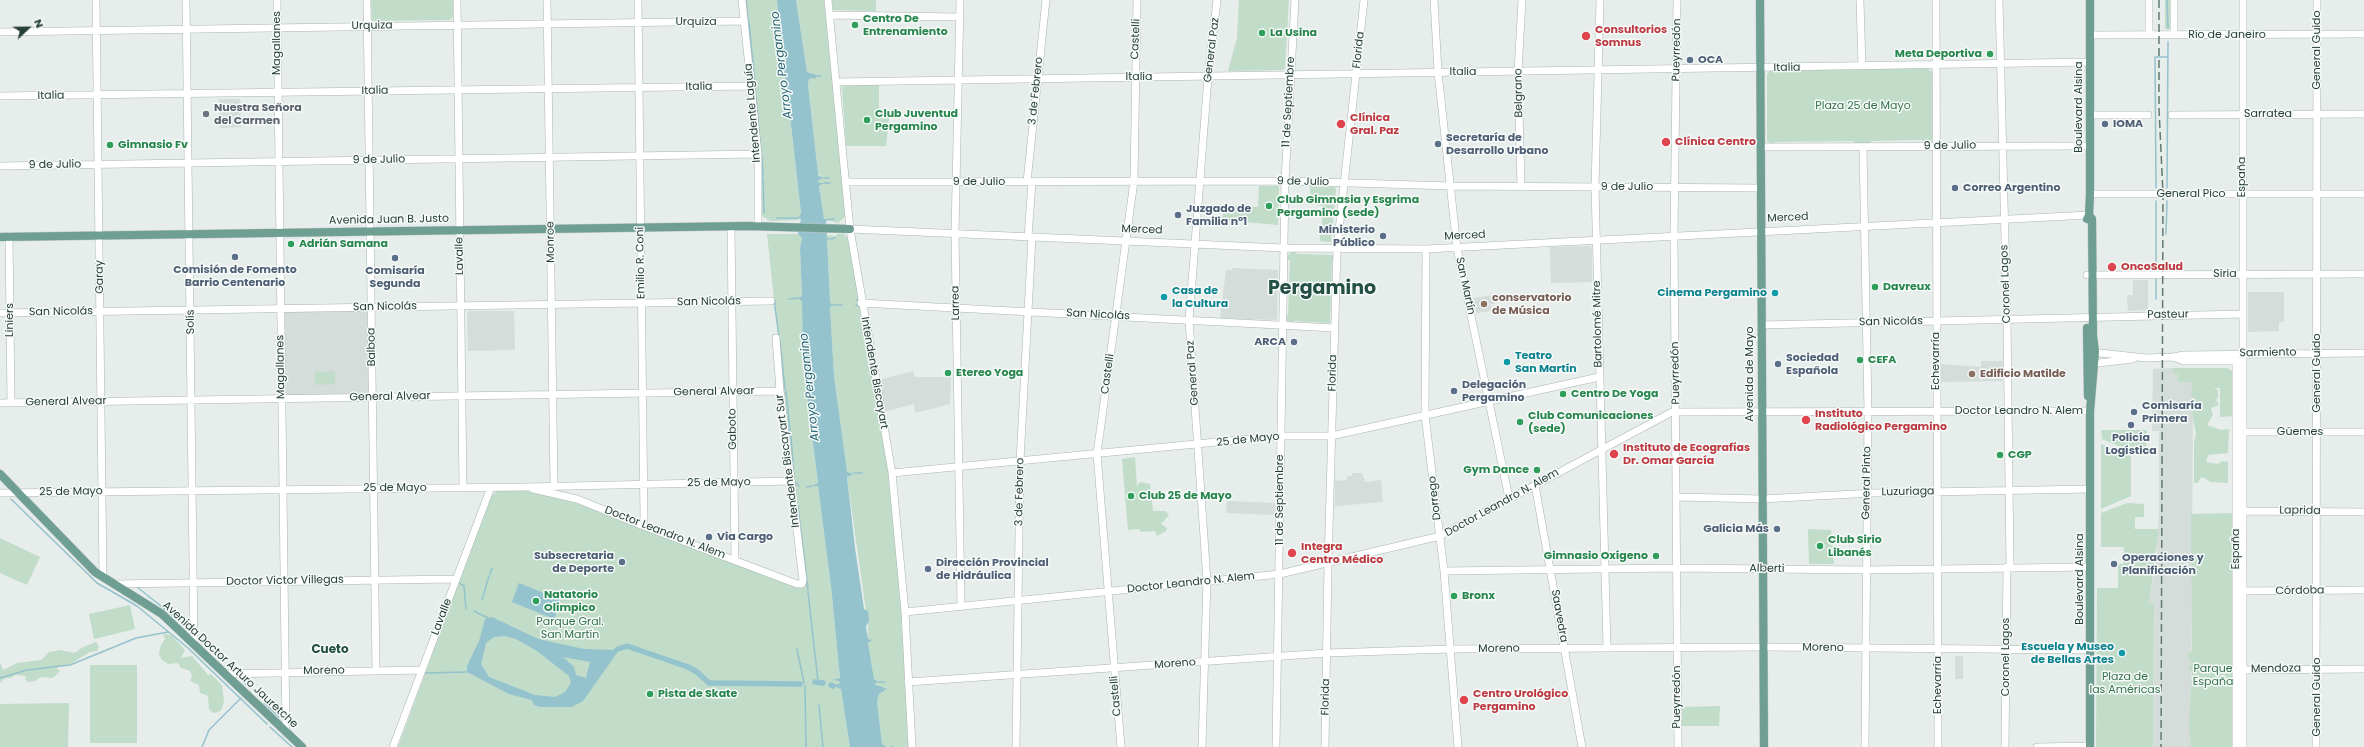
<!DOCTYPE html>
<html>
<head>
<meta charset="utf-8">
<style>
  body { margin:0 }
  #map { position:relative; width:2364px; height:747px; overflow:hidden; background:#e6edea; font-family:Poppins,sans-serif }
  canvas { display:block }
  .north { position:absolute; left:8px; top:8px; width:40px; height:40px; -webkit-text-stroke:3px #f6faf8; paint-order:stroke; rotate:68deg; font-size:11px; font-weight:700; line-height:16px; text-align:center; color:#263e38 }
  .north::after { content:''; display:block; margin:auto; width:14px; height:18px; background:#263e38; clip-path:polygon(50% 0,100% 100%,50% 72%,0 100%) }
</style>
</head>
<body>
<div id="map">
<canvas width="2364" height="747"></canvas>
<div class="north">N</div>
</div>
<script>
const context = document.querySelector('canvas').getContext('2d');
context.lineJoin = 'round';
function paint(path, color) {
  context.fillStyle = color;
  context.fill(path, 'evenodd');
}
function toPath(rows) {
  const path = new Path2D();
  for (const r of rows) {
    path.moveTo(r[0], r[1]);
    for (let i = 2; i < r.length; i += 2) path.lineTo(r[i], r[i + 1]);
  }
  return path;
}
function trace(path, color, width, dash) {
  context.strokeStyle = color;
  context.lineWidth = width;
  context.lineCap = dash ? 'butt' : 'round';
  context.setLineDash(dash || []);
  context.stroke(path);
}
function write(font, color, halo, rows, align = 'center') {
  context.font = font + ' Poppins,sans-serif';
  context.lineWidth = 3;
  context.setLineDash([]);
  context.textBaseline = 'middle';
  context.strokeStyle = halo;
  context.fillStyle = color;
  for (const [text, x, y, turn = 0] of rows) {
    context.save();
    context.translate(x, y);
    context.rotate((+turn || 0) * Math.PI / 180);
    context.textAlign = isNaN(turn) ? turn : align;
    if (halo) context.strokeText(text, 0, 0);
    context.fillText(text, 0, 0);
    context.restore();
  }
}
paint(toPath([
  [219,99,240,99,241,127,220,128],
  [1590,246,1592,248,1592,282,1551,283,1550,247],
  [1232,268,1278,270,1277,319,1275,320,1220,318,1226,270,1232,270],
  [2133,280,2148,280,2148,310,2128,311,2127,295,2133,295],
  [2248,292,2284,292,2284,322,2279,322,2279,331,2248,332],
  [1494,295,1495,304,1491,304,1492,311,1476,313,1473,298],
  [371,307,373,397,282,399,281,308],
  [469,311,514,311,515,350,468,351,467,314],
  [1981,361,2003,361,2003,381,1941,382,1941,364,1981,367],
  [2173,368,2173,374,2178,374,2193,382,2191,747,2153,747,2154,603,2149,603,2157,553,2159,516,2159,431,2152,431,2152,426,2153,369],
  [914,371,914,377,951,377,950,404,915,413,914,404,883,412,878,380],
  [1352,473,1362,473,1365,482,1381,480,1383,502,1335,506,1335,481,1347,480,1347,476,1352,476],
  [1227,501,1275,503,1275,515,1226,513],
  [1955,656,1963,656,1963,679,1955,679]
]), '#d4ddd9');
paint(toPath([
  [371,0,453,0,453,17,450,20,372,21],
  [744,0,777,0,801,213,798,218,801,220,770,221,762,216],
  [796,0,824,0,846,216,838,223,824,219,819,186,823,183,818,183,818,181,824,177,818,175,818,173,808,85,809,79,813,79,813,74,807,72],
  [832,0,876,0,876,11,833,10],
  [1239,0,1289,0,1285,68,1283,70,1228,71,1237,38],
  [2165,0,2172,0,2171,29,2165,29],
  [1927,68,1932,72,1932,139,1930,142,1923,142,1923,140,1871,141,1871,143,1854,143,1854,141,1778,142,1771,144,1767,141,1767,75,1769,71],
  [879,84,879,109,890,110,886,146,846,146,842,86],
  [1259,186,1279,186,1278,225,1222,220,1223,205,1258,207],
  [1310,186,1334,187,1336,189,1331,242,1320,241,1319,225,1322,225,1323,206,1316,205,1316,199,1310,199],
  [767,234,798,234,802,238,800,248,802,296,799,298,802,301,803,363,818,484,812,486,818,486,831,586,840,678,833,680,839,681,840,683,833,687,841,688,850,747,398,747,491,496,497,491,518,489,576,503,805,588],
  [837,234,844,234,849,240,890,481,903,624,901,626,904,637,908,747,887,747,882,744,877,701,879,694,883,692,875,685,877,681,874,679,868,643,871,640,868,639,868,625,847,477,854,474,847,473,834,376,830,307,833,304,830,303,830,300,827,240,831,240,827,238,826,235,836,236],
  [1292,251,1296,252,1297,254,1334,255,1336,260,1332,260,1330,323,1293,321,1293,323,1286,320,1286,315,1288,315,1290,260,1287,260,1287,256],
  [2173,368,2227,368,2234,372,2234,416,2220,417,2220,388,2214,388,2218,390,2218,397,2216,400,2219,405,2211,408,2213,415,2207,425,2221,430,2229,429,2228,453,2208,455,2206,462,2218,464,2222,461,2228,462,2228,483,2211,482,2202,477,2197,483,2194,483,2194,442,2196,434,2191,407,2195,401,2191,395,2193,382,2178,382,2178,374,2173,374],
  [335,371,335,384,315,385,315,372],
  [2101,430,2147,430,2146,449,2137,448,2135,453,2102,439],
  [2101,444,2131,456,2131,496,2101,509],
  [1135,457,1137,487,1140,482,1150,484,1153,511,1165,511,1169,515,1161,524,1167,528,1166,531,1157,536,1155,531,1141,532,1139,529,1128,530,1122,459],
  [2127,503,2144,504,2144,517,2135,517,2135,529,2159,529,2149,603,2154,603,2153,747,2096,747,2097,588,2118,588,2118,564,2123,564,2124,547,2101,547,2101,513],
  [2233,513,2234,747,2191,747,2189,725,2192,672,2188,669,2191,663,2187,655,2192,651,2191,514],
  [1808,529,1831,530,1834,564,1809,564],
  [0,538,40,557,27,585,0,573],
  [130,605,135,629,94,639,89,614],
  [166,634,172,636,185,650,181,658,192,656,208,675,211,674,222,685,224,702,221,711,213,713,209,709,208,696,200,693,199,685,190,681,192,676,190,671,181,668,178,663,168,664,162,660,159,654,161,645,165,639,163,635],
  [96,642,99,646,97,651,90,652,67,666,58,666,57,669,60,671,53,678,41,677,35,681,28,682,25,679,26,676,15,675,11,678,5,678,0,683,0,662,3,670,17,663,41,660,49,652,60,650,75,653,81,648],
  [90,665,137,665,137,743,90,743],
  [69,703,68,747,0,747,0,704],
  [1720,706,1719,726,1682,726,1682,707]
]), '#c1dcc9');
paint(toPath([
  [777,0,796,0,807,72,816,75,816,78,809,79,808,85,818,173,818,176,824,177,818,181,819,183,824,183,819,186,824,219,826,219,827,238,832,239,827,240,830,300,830,303,834,304,830,307,834,376,847,472,854,474,847,477,855,548,864,609,868,611,869,621,866,626,868,639,872,640,868,643,874,679,877,681,875,685,883,687,884,691,879,694,877,701,882,744,887,747,850,747,841,689,833,686,840,683,839,681,832,680,840,678,831,586,818,486,812,486,818,483,803,363,802,302,799,298,802,296,800,248,802,238,798,234,801,219,798,218,801,213],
  [519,583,561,600,554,619,512,602],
  [492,617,538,639,584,649,612,650,618,647,619,650,583,701,572,707,540,707,534,705,532,700,509,694,467,672,467,666,479,641,485,619],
  [505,636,516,639,537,651,569,676,571,683,565,692,555,697,535,695,489,677,481,664,486,643,494,637],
  [563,657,590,662,586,678,576,675,574,667]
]), '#94c2cd');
trace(toPath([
  [746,0,748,20],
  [2167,0,2168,28],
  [749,22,755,85],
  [816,76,821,76],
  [755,87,761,152],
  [762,156,763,176],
  [763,178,764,213],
  [824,178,829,178],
  [824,183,830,183],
  [2156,188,2155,57,2168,57],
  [2167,188,2168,42],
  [2156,201,2156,267],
  [777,218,798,218],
  [826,220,834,219],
  [2166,234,2167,201],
  [831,239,835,238],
  [789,299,799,298],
  [2156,299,2156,279],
  [775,300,775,306],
  [856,300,858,300],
  [834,305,842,305],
  [856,305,859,306],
  [775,307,779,337],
  [780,341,785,389],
  [786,391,790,432],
  [791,436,794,478],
  [854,473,862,473],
  [795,482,799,486],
  [807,487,812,486],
  [11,499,97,583,137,606,188,648,267,724],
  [798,506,808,590],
  [490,574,492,568],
  [459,583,464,586,466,609],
  [137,587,186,626],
  [808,592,818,681],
  [482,600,489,576],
  [474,611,488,618],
  [200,640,204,644],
  [797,649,804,683],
  [218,657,220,660],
  [425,673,467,672],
  [0,678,27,670,70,665,136,638,168,632],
  [242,681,249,687],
  [821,681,823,681],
  [877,682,885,682],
  [805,686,806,747],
  [884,689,886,689],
  [264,703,279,717],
  [819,705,823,747],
  [270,727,292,747],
  [202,747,209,730,241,698],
  [891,747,893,747]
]), '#94c2cd', 1.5);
trace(toPath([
  [618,649,627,646,688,667,697,672,709,683,800,684],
  [815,682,823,683],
  [831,685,833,686]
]), '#94c2cd', 5.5);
const minor = toPath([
  [96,0,103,577],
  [186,0,194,644],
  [277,0,286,733],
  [367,0,376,670],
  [457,0,463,487],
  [547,0,554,485],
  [638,0,644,520,641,525],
  [742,0,758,154,758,226],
  [828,0,850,229,892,473,905,612,912,747],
  [960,0,955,233,961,606],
  [1434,0,1438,72,1457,248,1509,498],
  [1600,0,1595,187,1607,647],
  [1677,0,1674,236,1678,747],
  [1860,0,1862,66],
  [1936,0,1938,747],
  [1999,0,2007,319,2010,567],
  [830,15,959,17],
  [0,32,744,21],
  [2090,35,2364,34],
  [2149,35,2149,0],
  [2174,35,2174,0],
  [836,82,2090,62],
  [0,96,751,86],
  [2090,115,2148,115],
  [2172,115,2364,114],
  [1761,147,2090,146],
  [1863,147,1868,412,1865,747],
  [0,166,758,154],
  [846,182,1285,181,1451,186,1761,188],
  [1027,182,1046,0],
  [1521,186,1518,72,1522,0],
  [2090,194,2364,194],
  [731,226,735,560],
  [850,229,1284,248,1426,249,2089,215],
  [9,236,11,403],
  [1028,237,1032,182],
  [1426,249,1425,415,1444,571,1458,747],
  [2087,275,2364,274],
  [861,303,1334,328],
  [0,313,771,301],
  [1761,325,2243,314],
  [2091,352,2146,358,2173,357,2184,355,2364,353],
  [2173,357,2184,361,2236,361],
  [2090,364,2133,359],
  [0,403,780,391],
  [2241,432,2364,432],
  [892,473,1280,436,1331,436,1599,377],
  [1535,485,1582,747],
  [533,489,577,499,641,525,797,584,802,584,803,580,780,391,776,338],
  [0,493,527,487,790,481],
  [1677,497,1762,499,1873,493,2091,489],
  [2238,511,2364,512],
  [1444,571,1676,568,1865,570,2091,567],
  [114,584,456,579],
  [2238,591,2364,590],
  [905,612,1280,574,1440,536,1672,412,2090,411],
  [2240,670,2364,669],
  [225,674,422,670],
  [908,682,1327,653,1451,649,1764,647,2091,650],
  [393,747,491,487],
  [1016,747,1020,461,1032,237],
  [1121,747,1097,454,1134,181,1137,0],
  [1202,747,1207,581,1189,320,1208,77,1217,0],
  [1276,747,1285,181,1295,0],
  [1325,747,1328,564,1337,249,1364,0],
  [2005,747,2007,567],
  [2037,747,2090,746],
  [2236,747,2236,361,2243,354],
  [2243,747,2243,0],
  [2316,747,2317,0]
]);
const major = toPath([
  [1760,0,1764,747],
  [2089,215,2092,219,2093,336,2095,352,2090,411,2090,747],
  [2087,219,2089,215,2090,194,2090,0],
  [0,237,747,226,850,229],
  [2087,328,2088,396],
  [0,474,95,572,162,614,302,747]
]);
trace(minor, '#a9b5b1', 8);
trace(major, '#c2c9c7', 9);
trace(minor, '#fff', 7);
trace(major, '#6f9e93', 8);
trace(toPath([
  [2159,0,2159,109,2163,194,2161,747]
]), '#617973', 1.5, [8, 4]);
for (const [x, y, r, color] of [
  [855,25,4,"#2e9e5b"],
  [1262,33,4,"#2e9e5b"],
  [1586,36,5,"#e0444e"],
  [1990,54,4,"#2e9e5b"],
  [1690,60,4,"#5c6f8a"],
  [206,114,4,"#6b7280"],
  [867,120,4,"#2e9e5b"],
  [1341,124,5,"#e0444e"],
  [2105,124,4,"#5c6f8a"],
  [1666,142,5,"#e0444e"],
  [1438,144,4,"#5c6f8a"],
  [110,145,4,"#2e9e5b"],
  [1955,188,4,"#5c6f8a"],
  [1269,206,4,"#2e9e5b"],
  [1178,215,4,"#5c6f8a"],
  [1383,236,4,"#5c6f8a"],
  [291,244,4,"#2e9e5b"],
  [235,257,4,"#5c6f8a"],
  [395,258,4,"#5c6f8a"],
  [2112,267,5,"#e0444e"],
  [1875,287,4,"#2e9e5b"],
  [1775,293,4,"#0f9aa8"],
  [1164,297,4,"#0f9aa8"],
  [1484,304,4,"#8d6e63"],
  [1294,342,4,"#5c6f8a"],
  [1860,360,4,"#2e9e5b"],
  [1507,362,4,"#0f9aa8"],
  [1778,364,4,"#5c6f8a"],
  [948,373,4,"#2e9e5b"],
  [1972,374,4,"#8d6e63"],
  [1454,391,4,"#5c6f8a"],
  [1563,394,4,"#2e9e5b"],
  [2134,412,4,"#5c6f8a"],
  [1806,420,5,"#e0444e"],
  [1520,422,4,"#2e9e5b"],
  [2131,425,4,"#5c6f8a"],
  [1614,454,5,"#e0444e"],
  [2000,455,4,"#2e9e5b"],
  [1537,470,4,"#2e9e5b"],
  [1131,496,4,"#2e9e5b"],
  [1777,529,4,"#5c6f8a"],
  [709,537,4,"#5c6f8a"],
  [1820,546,4,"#2e9e5b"],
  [1292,553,5,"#e0444e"],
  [1656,556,4,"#2e9e5b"],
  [622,562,4,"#5c6f8a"],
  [2114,564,4,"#5c6f8a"],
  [928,569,4,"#5c6f8a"],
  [1454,596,4,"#2e9e5b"],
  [536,601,4,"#2e9e5b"],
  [2122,653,4,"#0f9aa8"],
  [650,694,4,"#2e9e5b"],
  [1464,700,5,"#e0444e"]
]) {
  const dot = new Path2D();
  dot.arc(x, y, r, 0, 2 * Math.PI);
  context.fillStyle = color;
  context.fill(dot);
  trace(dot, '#f6faf8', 1.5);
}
write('bold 11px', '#27864d', '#f6faf8', [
  ["Centro De",863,19],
  ["Entrenamiento",863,32],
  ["La Usina",1270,33],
  ["Meta Deportiva",1982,54,"right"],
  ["Club Juventud",875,114],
  ["Pergamino",875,127],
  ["Gimnasio Fv",118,145],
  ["Club Gimnasia y Esgrima",1277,200],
  ["Pergamino (sede)",1277,213],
  ["Adrián Samana",299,244],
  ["Davreux",1883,287],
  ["CEFA",1868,360],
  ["Etereo Yoga",956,373],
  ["Centro De Yoga",1571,394],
  ["Club Comunicaciones",1528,416],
  ["(sede)",1528,429],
  ["CGP",2008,455],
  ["Gym Dance",1529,470,"right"],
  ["Club 25 de Mayo",1139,496],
  ["Club Sirio",1828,540],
  ["Libanés",1828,553],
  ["Gimnasio Oxígeno",1648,556,"right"],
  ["Natatorio",544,595],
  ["Olímpico",544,608],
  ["Bronx",1462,596],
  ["Pista de Skate",658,694]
], 'left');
write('11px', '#263e38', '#f6faf8', [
  ["Urquiza",696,22],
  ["Urquiza",372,26,-1],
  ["Río de Janeiro",2227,35],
  ["Castelli",1136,39,-88],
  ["Magallanes",277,43,-90],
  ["General Paz",1212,50,-83],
  ["Florida",1359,50,-84],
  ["Pueyrredón",1677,50,-89],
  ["General Guido",2317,50,-90],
  ["Italia",1787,68,-1],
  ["Italia",1463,72],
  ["Italia",1139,77],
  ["Italia",699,87,-1],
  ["Italia",375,91,-1],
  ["3 de Febrero",1036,91,-84],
  ["Belgrano",1519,93,-91],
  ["Italia",51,96,-1],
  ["11 de Septiembre",1289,102,-87],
  ["Boulevard Alsina",2079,107,-90],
  ["Intendente Laguía",753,113,-95],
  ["Sarratea",2268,114],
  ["9 de Julio",1950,146,-1],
  ["9 de Julio",379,160,-1],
  ["9 de Julio",55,165,-1],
  ["España",2242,177,-90],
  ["9 de Julio",979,182],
  ["9 de Julio",1303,182,1],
  ["9 de Julio",1627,187],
  ["General Pico",2191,194],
  ["Merced",1788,218,-3],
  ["Avenida Juan B. Justo",389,220,-1],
  ["Merced",1142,230,2],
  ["Merced",1465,236,-3],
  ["Monroe",551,242,-91],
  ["Lavalle",460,256,-91],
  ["Emilio R. Coni",641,263,-91],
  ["Siria",2225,274],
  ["Garay",100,277,-91],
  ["Coronel Lagos",2006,284,-92],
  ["San Martín",1465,286,78],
  ["San Nicolás",709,302,-1],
  ["Larrea",956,303,-91],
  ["San Nicolás",385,307,-1],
  ["San Nicolás",61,312,-1],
  ["San Nicolás",1098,315,3],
  ["Pasteur",2168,315,-1],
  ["Liniers",10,320,-90],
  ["Solís",191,322,-91],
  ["San Nicolás",1891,322,-1],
  ["Bartolomé Mitre",1598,324,-91],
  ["Balboa",372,347,-91],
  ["Sarmiento",2268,353,-1],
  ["Echevarría",1936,361,-90],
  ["Magallanes",281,367,-91],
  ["Intendente Biscayart",874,373,80],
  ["General Paz",1193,373,-94],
  ["Florida",1333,373,-89],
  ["Pueyrredón",1676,373,-91],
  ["General Guido",2317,373,-90],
  ["Castelli",1108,374,-82],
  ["Avenida de Mayo",1750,374,-90],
  ["General Alvear",714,392,-1],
  ["General Alvear",390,397,-1],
  ["General Alvear",66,402,-1],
  ["Doctor Leandro N. Alem",2019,411],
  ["Gaboto",733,429,-91],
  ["Güemes",2300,432],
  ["25 de Mayo",1248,440,-6],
  ["Intendente Biscayart Sur",788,461,-97],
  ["25 de Mayo",719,483,-1],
  ["General Pinto",1867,483,-89],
  ["25 de Mayo",395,488],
  ["25 de Mayo",71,492,-1],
  ["3 de Febrero",1020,492,-89],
  ["Luzuriaga",1908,492,-1],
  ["Dorrego",1435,498,-97],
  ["11 de Septiembre",1280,500,-90],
  ["Doctor Leandro N. Alem",1502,503,-29],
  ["Laprida",2300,511,1],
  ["Doctor Leandro N. Alem",665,533,21],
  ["España",2236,549,-90],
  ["Alberti",1767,569,1],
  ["Boulevard Alsina",2080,579,-90],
  ["Doctor Victor Villegas",285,581,-1],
  ["Doctor Leandro N. Alem",1191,583,-6],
  ["Córdoba",2300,591,-1],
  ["Saavedra",1559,616,80],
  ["Lavalle",442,617,-69],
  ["Moreno",1823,648,1],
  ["Moreno",1499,649,-1],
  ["Coronel Lagos",2006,657,-90],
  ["Moreno",1175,664,-4],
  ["Avenida Doctor Arturo Jauretche",230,665,43],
  ["Mendoza",2276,669,-1],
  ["Moreno",324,671,-1],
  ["Echevarría",1938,685,-90],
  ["Castelli",1116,696,-95],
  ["Florida",1326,697,-89],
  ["Pueyrredón",1677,697,-90],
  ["General Guido",2317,697,-90]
]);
write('bold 11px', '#be3a42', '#f6faf8', [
  ["Consultorios",1595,30],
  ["Somnus",1595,43],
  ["Clínica",1350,118],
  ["Gral. Paz",1350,131],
  ["Clínica Centro",1675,142],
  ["OncoSalud",2121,267],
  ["Instituto",1815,414],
  ["Radiológico Pergamino",1815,427],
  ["Instituto de Ecografías",1623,448],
  ["Dr. Omar García",1623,461],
  ["Integra",1301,547],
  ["Centro Médico",1301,560],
  ["Centro Urológico",1473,694],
  ["Pergamino",1473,707]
], 'left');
write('bold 11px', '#4e5e75', '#f6faf8', [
  ["OCA",1698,60],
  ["IOMA",2113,124],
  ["Secretaría de",1446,138],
  ["Desarrollo Urbano",1446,151],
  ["Correo Argentino",1963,188],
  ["Juzgado de",1186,209],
  ["Familia nº1",1186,222],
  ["Ministerio",1375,230,"right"],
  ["Público",1375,243,"right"],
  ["Comisión de Fomento",235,270,"center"],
  ["Barrio Centenario",235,283,"center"],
  ["Comisaría",395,271,"center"],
  ["Segunda",395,284,"center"],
  ["ARCA",1286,342,"right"],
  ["Sociedad",1786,358],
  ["Española",1786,371],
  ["Delegación",1462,385],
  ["Pergamino",1462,398],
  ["Comisaría",2142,406],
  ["Primera",2142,419],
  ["Policía",2131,438,"center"],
  ["Logística",2131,451,"center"],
  ["Galicia Más",1769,529,"right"],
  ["Via Cargo",717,537],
  ["Subsecretaria",614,556,"right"],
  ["de Deporte",614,569,"right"],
  ["Operaciones y",2122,558],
  ["Planificación",2122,571],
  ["Dirección Provincial",936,563],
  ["de Hidráulica",936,576]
], 'left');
write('11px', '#34714d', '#f6faf8', [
  ["Plaza 25 de Mayo",1863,106],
  ["Parque Gral.",570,622],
  ["San Martín",570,635],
  ["Parque",2213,669],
  ["España",2213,682],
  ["Plaza de",2125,677],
  ["las Américas",2125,690]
]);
write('bold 11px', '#5b616d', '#f6faf8', [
  ["Nuestra Señora",214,108],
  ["del Carmen",214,121]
], 'left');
write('bold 11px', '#0d838f', '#f6faf8', [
  ["Casa de",1172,291],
  ["la Cultura",1172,304],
  ["Cinema Pergamino",1767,293,"right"],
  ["Teatro",1515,356],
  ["San Martín",1515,369],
  ["Escuela y Museo",2114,647,"right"],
  ["de Bellas Artes",2114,660,"right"]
], 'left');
write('bold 11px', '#785e54', '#f6faf8', [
  ["conservatorio",1492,298],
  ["de Música",1492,311],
  ["Edificio Matilde",1980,374]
], 'left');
write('italic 12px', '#266675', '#f6faf8', [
  ["Arroyo Pergamino",782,65,-97],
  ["Arroyo Pergamino",810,387,-96]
]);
write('bold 12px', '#244f45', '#f6faf8', [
  ["Cueto",330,650]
]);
write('bold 19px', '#244f45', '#f6faf8', [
  ["Pergamino",1322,289]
]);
</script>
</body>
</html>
